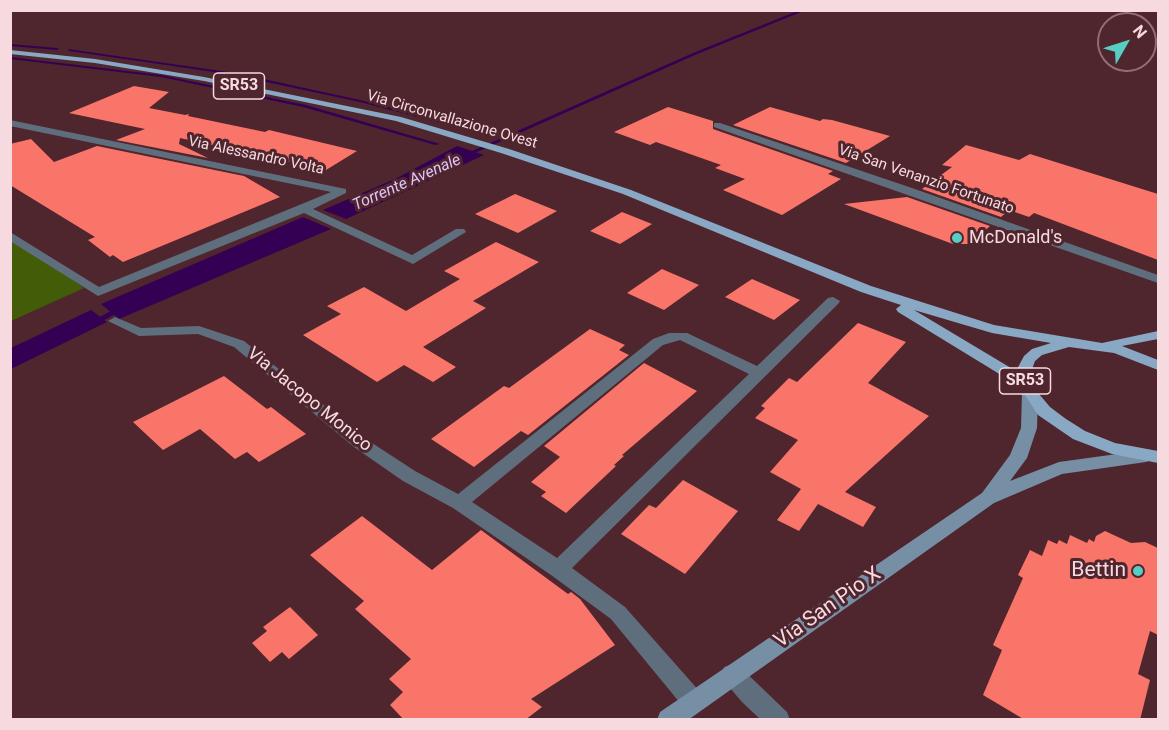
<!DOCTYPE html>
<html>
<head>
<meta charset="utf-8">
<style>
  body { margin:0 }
  #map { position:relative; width:1169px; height:730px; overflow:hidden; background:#4f252e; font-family:Roboto,sans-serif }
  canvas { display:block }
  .frame { position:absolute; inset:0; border:12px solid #f6dadf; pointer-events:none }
  .north { position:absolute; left:1097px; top:12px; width:60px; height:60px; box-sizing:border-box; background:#4f252e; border:2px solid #926d75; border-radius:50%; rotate:51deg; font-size:16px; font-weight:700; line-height:24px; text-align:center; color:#f6dadf }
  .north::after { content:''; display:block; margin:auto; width:21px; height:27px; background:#57cec2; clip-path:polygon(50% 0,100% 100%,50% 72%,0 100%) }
</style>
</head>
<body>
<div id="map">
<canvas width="1169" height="730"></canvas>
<div class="frame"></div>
<div class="north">N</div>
</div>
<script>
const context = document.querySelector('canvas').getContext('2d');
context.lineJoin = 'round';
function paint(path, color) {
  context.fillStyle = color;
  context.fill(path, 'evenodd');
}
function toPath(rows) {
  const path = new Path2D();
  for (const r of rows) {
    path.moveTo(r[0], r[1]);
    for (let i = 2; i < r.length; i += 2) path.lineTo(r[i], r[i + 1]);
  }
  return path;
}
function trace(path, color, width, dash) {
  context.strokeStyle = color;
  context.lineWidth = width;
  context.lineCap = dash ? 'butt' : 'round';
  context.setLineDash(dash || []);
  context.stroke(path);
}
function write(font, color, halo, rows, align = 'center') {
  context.font = font + ' Roboto,sans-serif';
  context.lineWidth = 6;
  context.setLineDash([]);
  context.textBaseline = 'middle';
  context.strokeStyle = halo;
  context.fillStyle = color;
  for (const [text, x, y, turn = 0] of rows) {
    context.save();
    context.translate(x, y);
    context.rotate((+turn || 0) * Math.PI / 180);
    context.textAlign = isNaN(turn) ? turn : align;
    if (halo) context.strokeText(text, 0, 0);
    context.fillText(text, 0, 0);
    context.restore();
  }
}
paint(toPath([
  [10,238,18,241,84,288,11,321]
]), '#425c07');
paint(toPath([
  [457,146,484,155,346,219,323,210,395,179],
  [303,217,331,229,119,319,101,304],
  [91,310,107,322,11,369,11,348]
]), '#340053');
paint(toPath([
  [800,10,806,10,695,55,468,156,463,155,693,53,800,10],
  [10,44,57,48,59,49,57,50,10,46,10,44],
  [68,49,228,72,230,73,228,74,69,51,68,49],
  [10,57,161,75,306,105,440,144,435,145,303,107,161,77,10,59,10,57],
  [245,75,360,100,478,130,475,132,360,102,243,77,243,76,245,75],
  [120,306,123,306,127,308,97,324,94,324,90,322,120,306]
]), '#340053');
paint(toPath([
  [134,86,169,92,149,108,185,115,189,114,188,116,265,132,269,130,357,151,326,170,180,138,179,144,208,158,116,140,145,129,69,113],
  [668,107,713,121,713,129,833,171,828,174,841,179,782,215,723,190,745,179,715,168,721,165,656,142,650,145,614,132],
  [770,107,820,121,823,119,832,120,890,136,846,163,733,125],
  [31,139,54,162,97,146,244,176,280,197,123,262,113,255,110,257,88,240,95,237,10,185,10,144],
  [966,145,1019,160,1030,154,1158,194,1158,260,1034,213,1029,217,1009,210,1001,217,922,189,952,167,942,165],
  [515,194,557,211,518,233,475,214],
  [907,197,990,226,970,244,953,244,844,204],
  [622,212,652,224,620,244,590,231],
  [496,242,539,262,473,301,486,308,423,347,456,367,433,382,404,365,377,382,303,335,341,314,327,306,364,287,406,311,460,279,444,271],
  [662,269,699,285,664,310,627,293],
  [752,279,800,300,774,320,725,297],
  [858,323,906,342,868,383,929,416,845,492,876,507,863,527,818,504,799,531,777,520,801,489,770,472,798,440,755,418,765,408,761,406,789,378,797,382],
  [590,329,625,345,619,350,629,355,528,435,521,431,474,467,431,439,504,386,509,388],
  [644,363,697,391,622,455,624,456,614,465,616,466,566,513,541,496,546,492,531,482,560,457,544,446],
  [224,376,267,409,271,407,306,434,259,462,247,452,235,459,200,429,163,450,133,422],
  [683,480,738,511,685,574,621,534,649,505,656,508],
  [362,516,432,570,481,530,568,594,571,592,580,599,615,645,531,699,542,707,525,720,404,720,390,705,403,692,389,679,411,659,355,609,364,601,310,555],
  [1105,531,1131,543,1145,542,1158,548,1158,635,1150,631,1138,674,1150,680,1140,720,1025,720,983,695,1002,650,993,645,1023,578,1018,575,1030,550,1042,556,1048,540,1057,544,1059,540,1067,544,1070,535,1087,543,1089,539,1094,542,1096,536],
  [290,607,318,635,289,659,282,652,270,662,252,643,267,631,263,627]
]), '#f9756a');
paint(toPath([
  [10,120,346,189,346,193,313,209,412,255,456,229,464,229,466,232,413,264,304,213,98,296,10,241,10,232,99,287,331,192,10,126,10,120],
  [714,123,720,123,912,188,1158,275,1158,283,714,127,714,123],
  [833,297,840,301,838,304,572,568,625,607,701,693,704,701,701,709,693,712,685,709,611,619,551,575,453,508,403,481,354,447,234,347,198,334,139,336,108,321,115,317,141,328,199,326,244,341,366,439,415,471,458,494,653,339,669,333,687,333,757,366,828,298,833,297],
  [680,340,749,374,557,558,472,502,663,345,680,340],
  [732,664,740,667,787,712,790,720,761,720,742,702,724,681,721,674,724,667,732,664]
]), '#5f6e7d');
paint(toPath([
  [1030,388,1038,393,1037,428,1027,458,1010,481,1059,462,1146,450,1152,452,1155,456,1152,460,1146,462,1062,474,994,503,688,720,657,720,660,712,982,493,1010,455,1021,428,1022,393,1030,388]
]), '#778fa5');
paint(toPath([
  [10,50,95,59,204,77,401,117,509,149,631,190,871,286,994,325,1102,343,1158,331,1158,339,1122,346,1158,360,1158,370,1114,353,1069,347,1042,355,1035,361,1031,372,1033,383,1039,394,1050,407,1066,419,1085,431,1115,443,1158,451,1158,463,1112,454,1073,439,1038,415,1019,386,898,312,896,309,901,305,861,292,623,194,501,153,396,121,204,81,95,63,10,54,10,50],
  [914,310,992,333,1051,343,1032,349,1024,356,1016,371,914,310]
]), '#89a8c4');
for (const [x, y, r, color] of [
  [957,238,6,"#57cec2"],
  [1138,571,6,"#57cec2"]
]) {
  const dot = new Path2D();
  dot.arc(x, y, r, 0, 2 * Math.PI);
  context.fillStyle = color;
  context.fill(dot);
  trace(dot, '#4f252e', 2);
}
write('15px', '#f6dadf', '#4f252e', [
  ["Via Circonvallazione Ovest",452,120,16],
  ["Via Alessandro Volta",256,156,12],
  ["Via San Venanzio Fortunato",926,180,19]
]);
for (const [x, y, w] of [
  [239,86,51],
  [1025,381,51]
]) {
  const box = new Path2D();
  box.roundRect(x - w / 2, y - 13, w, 26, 4.5);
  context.fillStyle = '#4f252e';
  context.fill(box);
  trace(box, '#f6dadf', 1.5);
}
write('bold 16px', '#f6dadf', null, [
  ["SR53",239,86],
  ["SR53",1025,381]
]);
write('italic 16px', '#dfc5fb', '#4f252e', [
  ["Torrente Avenale",407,183,-24]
]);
write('18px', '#f6dadf', '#4f252e', [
  ["McDonald's",969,238]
], 'left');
write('18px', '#f6dadf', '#4f252e', [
  ["Via Jacopo Monico",309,400,39]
]);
write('21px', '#f6dadf', '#4f252e', [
  ["Bettin",1126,571]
], 'right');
write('21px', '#f6dadf', '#4f252e', [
  ["Via San Pio X",828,608,-35]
]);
</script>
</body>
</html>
